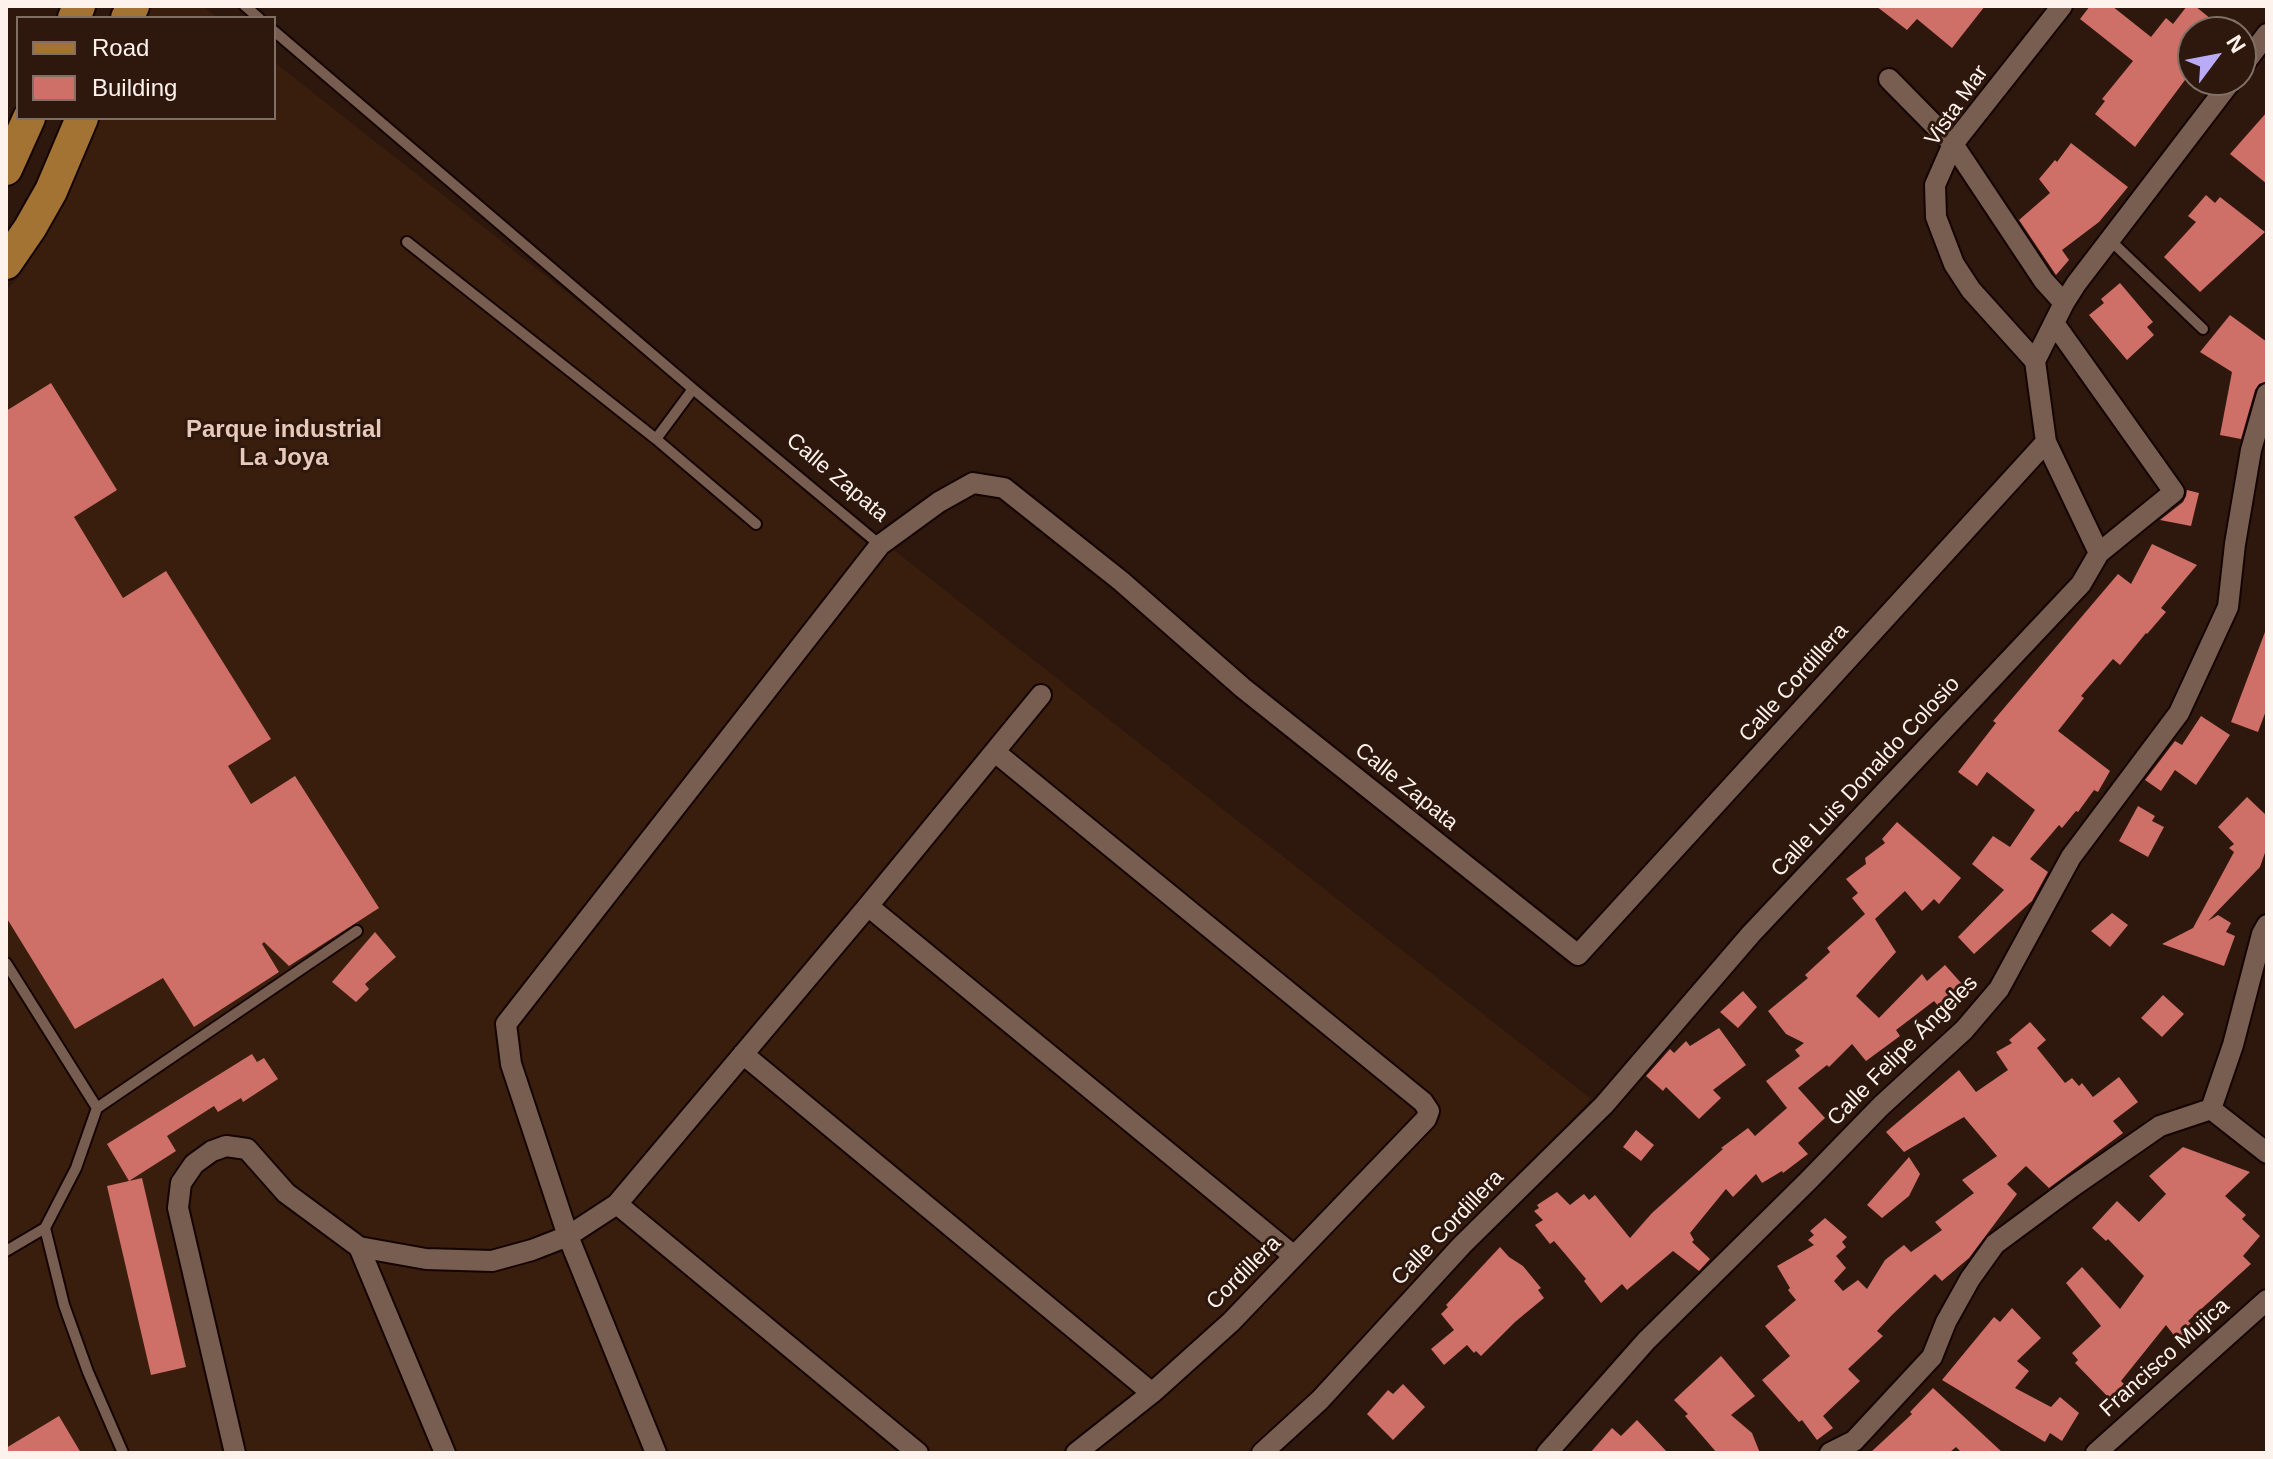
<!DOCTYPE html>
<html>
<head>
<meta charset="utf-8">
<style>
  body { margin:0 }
  #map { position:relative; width:2273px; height:1459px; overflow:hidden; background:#2e180d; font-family:Helvetica,sans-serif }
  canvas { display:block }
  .frame { position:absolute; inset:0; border:8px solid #fef2ec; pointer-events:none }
  .legend { position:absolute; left:16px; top:16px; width:260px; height:104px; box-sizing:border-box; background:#2e180d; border:2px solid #816f66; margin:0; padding:10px 14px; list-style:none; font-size:24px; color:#fef2ec }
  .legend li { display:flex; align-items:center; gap:16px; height:40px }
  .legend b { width:40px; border:2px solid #816f66 }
  .north { position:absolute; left:2177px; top:16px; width:80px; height:80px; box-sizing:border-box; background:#2e180d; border:2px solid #816f66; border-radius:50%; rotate:58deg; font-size:22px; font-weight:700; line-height:32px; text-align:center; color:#fef2ec }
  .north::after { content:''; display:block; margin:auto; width:28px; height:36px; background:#b9abf7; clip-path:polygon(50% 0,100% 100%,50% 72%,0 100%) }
</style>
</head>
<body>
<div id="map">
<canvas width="2273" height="1459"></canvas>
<div class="frame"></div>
<ul class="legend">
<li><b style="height:10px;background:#a37333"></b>Road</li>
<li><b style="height:22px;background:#ce6f68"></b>Building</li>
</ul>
<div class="north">N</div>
</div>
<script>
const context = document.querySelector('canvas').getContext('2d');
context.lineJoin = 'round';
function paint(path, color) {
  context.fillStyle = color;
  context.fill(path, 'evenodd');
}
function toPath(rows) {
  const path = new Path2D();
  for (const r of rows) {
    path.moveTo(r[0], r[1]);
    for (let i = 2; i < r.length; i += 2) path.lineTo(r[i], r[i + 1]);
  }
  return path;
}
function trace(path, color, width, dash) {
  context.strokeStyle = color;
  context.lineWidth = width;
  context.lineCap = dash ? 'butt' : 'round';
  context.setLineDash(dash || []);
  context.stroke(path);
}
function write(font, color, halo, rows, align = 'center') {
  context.font = font + ' Helvetica,sans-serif';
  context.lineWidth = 6;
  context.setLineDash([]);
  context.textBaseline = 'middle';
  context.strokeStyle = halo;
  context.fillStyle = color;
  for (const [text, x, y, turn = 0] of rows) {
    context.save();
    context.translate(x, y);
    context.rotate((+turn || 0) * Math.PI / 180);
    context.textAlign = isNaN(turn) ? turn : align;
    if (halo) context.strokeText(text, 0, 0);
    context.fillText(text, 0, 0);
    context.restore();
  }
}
paint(toPath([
  [150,6,203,6,218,18,139,18,142,13],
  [274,62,1591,1099,1273,1438,1253,1453,6,1453,6,291,17,279,34,251,94,118,274,118]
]), '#391e0e');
paint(toPath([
  [1876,6,1985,6,1952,48,1917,19,1907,30],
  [2090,6,2112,6,2151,37,2166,18,2173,24,2187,6,2195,6,2227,32,2193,32,2193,80,2188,76,2135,147,2095,114,2105,101,2102,99,2133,61,2080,19],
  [2267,112,2267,184,2230,154],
  [2071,143,2128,187,2099,222,2062,250,2069,260,2056,275,2019,220,2050,193,2039,179,2055,160,2057,162],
  [2206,195,2215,203,2220,197,2265,232,2200,292,2164,257,2196,222,2188,216],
  [2120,283,2153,322,2147,327,2154,335,2127,360,2089,315,2104,303,2101,299],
  [2230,315,2267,342,2267,381,2259,384,2255,390,2241,439,2220,435,2232,372,2200,352],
  [51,383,117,490,74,517,123,598,166,571,271,739,228,766,251,804,295,776,379,908,289,966,264,942,262,944,279,972,194,1027,163,978,75,1029,6,917,6,411],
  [2187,490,2199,493,2191,526,2160,520,2183,502,2186,496],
  [2152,544,2197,565,2161,608,2166,612,2147,634,2146,633,2120,665,2113,659,2081,696,2084,698,2058,731,2110,771,2098,792,2094,790,2078,812,2076,811,2062,828,2059,825,2030,859,2048,872,2032,901,1974,954,1958,937,2004,890,1972,864,1993,836,2010,847,2035,810,1987,772,1977,786,1958,772,1996,723,1993,721,2118,574,2131,584],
  [2265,632,2267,632,2267,708,2258,732,2231,722],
  [2201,716,2230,735,2196,785,2175,770,2161,791,2145,780,2175,741,2182,745],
  [2247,797,2267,816,2267,847,2260,867,2208,921,2218,915,2231,923,2226,932,2235,936,2224,966,2162,944,2193,928,2234,852,2229,848,2234,844,2218,827],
  [2138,806,2155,816,2152,821,2164,827,2148,857,2119,841],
  [1897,822,1961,878,1939,904,1934,899,1922,911,1905,891,1875,919,1896,952,1856,996,1879,1018,1922,974,1927,981,1945,965,1962,984,1957,989,1959,991,1940,1008,1934,1001,1896,1030,1900,1036,1866,1061,1852,1044,1829,1067,1827,1065,1798,1088,1825,1118,1798,1143,1808,1154,1783,1173,1782,1171,1762,1183,1756,1174,1733,1197,1726,1189,1690,1233,1694,1240,1692,1242,1710,1259,1699,1271,1673,1251,1627,1290,1622,1284,1601,1303,1584,1281,1586,1279,1566,1255,1554,1241,1550,1244,1535,1225,1543,1220,1534,1211,1539,1208,1537,1205,1557,1192,1570,1205,1584,1194,1589,1200,1595,1195,1630,1238,1652,1213,1723,1149,1721,1148,1748,1128,1755,1136,1787,1108,1766,1081,1800,1056,1795,1050,1804,1043,1786,1034,1768,1011,1808,978,1805,975,1830,952,1827,948,1865,914,1852,898,1858,893,1846,879,1866,864,1865,858,1885,843,1882,839],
  [2112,913,2128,925,2110,947,2091,931],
  [375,932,396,957,365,984,369,989,356,1002,332,982],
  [1743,991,1757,1007,1738,1028,1720,1012],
  [2163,995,2184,1014,2162,1037,2141,1018],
  [2030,1022,2046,1040,2037,1048,2065,1083,2072,1078,2079,1086,2082,1083,2093,1097,2119,1077,2138,1102,2113,1121,2123,1133,2049,1188,2026,1166,2007,1184,2017,1194,1969,1258,1942,1281,1935,1274,1892,1315,1877,1331,1883,1336,1848,1369,1860,1381,1823,1416,1833,1428,1817,1440,1802,1420,1799,1422,1762,1380,1790,1356,1765,1326,1796,1300,1788,1290,1790,1288,1777,1266,1814,1245,1808,1240,1814,1235,1810,1231,1825,1218,1847,1237,1842,1242,1846,1247,1836,1256,1846,1268,1834,1281,1843,1291,1858,1280,1867,1289,1885,1260,1904,1245,1911,1252,1942,1230,1935,1222,1974,1193,1962,1180,1997,1156,1964,1117,1904,1152,1886,1132,1959,1070,1976,1092,2008,1070,1996,1052,2012,1043,2009,1040],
  [1719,1028,1746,1065,1713,1090,1721,1098,1699,1119,1666,1087,1663,1091,1646,1076,1670,1049,1674,1053,1686,1041,1690,1046],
  [252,1054,257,1062,264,1058,278,1079,243,1102,241,1098,218,1112,214,1106,167,1136,176,1151,129,1181,107,1144],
  [1636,1130,1654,1145,1641,1161,1623,1147],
  [2183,1147,2250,1172,2225,1196,2246,1215,2242,1219,2260,1236,2243,1256,2251,1264,2188,1321,2194,1327,2179,1342,2166,1325,2121,1381,2124,1384,2109,1398,2075,1363,2078,1360,2072,1353,2101,1326,2066,1283,2082,1267,2120,1309,2144,1276,2108,1239,2106,1241,2092,1228,2117,1201,2139,1222,2166,1194,2149,1176],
  [1909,1157,1920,1174,1909,1196,1882,1218,1867,1205],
  [142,1178,186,1367,151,1375,107,1186],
  [1500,1247,1509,1257,1523,1266,1541,1288,1538,1290,1544,1298,1515,1322,1481,1356,1476,1351,1474,1353,1467,1345,1444,1365,1431,1349,1454,1330,1441,1314,1448,1307,1446,1305],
  [2012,1308,2041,1338,2017,1361,2029,1371,2015,1388,2051,1407,2060,1397,2079,1413,2062,1441,2050,1433,2045,1442,1942,1380,1994,1317,2000,1322],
  [1721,1356,1755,1396,1731,1415,1752,1433,1760,1453,1717,1453,1685,1416,1688,1414,1674,1400],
  [1403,1384,1425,1407,1393,1440,1367,1414,1388,1390,1393,1394],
  [1933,1388,2003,1453,1962,1453,1956,1447,1949,1453,1870,1453,1912,1414,1910,1412],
  [59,1416,81,1453,6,1453,6,1448],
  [1637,1420,1668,1453,1590,1453,1612,1428,1621,1436]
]), '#ce6f68');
const lane = toPath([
  [245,6,259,18],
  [274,31,693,389,880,545],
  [2110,240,2203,329],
  [407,242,656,439],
  [693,389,656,439,756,524],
  [6,963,97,1108,76,1168,45,1228,6,1251],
  [97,1108,357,931],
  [45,1228,64,1305,88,1372,123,1453]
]);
const street = toPath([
  [2241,68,2267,34],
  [1889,79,1953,144,2044,281,2064,303],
  [2035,361,1971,290,1954,264,1936,217,1935,185,1953,144,2062,6],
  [2099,553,2046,442,2035,361,2064,303,2076,284,2232,80],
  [995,752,1423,1102,1429,1111,1426,1119,1231,1322,1152,1393,1076,1453],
  [868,906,1294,1256],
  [743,1054,1152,1393],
  [2211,1109,2233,1045,2262,934,2267,925],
  [2211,1109,2267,1153],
  [617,1204,918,1453],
  [359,1247,445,1453],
  [235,1453,178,1208,181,1183,194,1164,212,1151,226,1146,247,1149,286,1193,359,1247,426,1259,492,1261,532,1250,568,1236,617,1204,868,906,1041,695],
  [656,1453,568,1236,511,1064,506,1024,880,545,939,502,973,483,1004,488,1121,581,1243,688,1578,955,2046,442],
  [1262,1453,1320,1400,1462,1245,1604,1105,1751,934,2081,584,2099,553,2174,492,2054,323],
  [1547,1453,1646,1341,1807,1182,1881,1106,1964,1030,1999,989,2071,857,2179,713,2228,607,2235,544,2251,450,2267,394],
  [1830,1453,1854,1441,1932,1357,1946,1322,1970,1279,1995,1244,2072,1187,2160,1126,2211,1109],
  [2096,1453,2267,1300]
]);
const primary = toPath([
  [74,18,79,6],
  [127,18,133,6],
  [6,169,29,118],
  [6,263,30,228,51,191,82,118]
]);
trace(lane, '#150400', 14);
trace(street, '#150400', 24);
trace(primary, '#150400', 36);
trace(lane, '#785e50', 10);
trace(street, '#785e50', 20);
trace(primary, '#a37333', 32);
write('22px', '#fef2ec', '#2e180d', [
  ["Vista Mar",1957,106,-55],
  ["Calle Zapata",837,478,40],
  ["Calle Cordillera",1794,683,-48],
  ["Calle Luis Donaldo Colosio",1866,777,-47],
  ["Calle Zapata",1406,787,39],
  ["Calle Felipe Ángeles",1903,1051,-45],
  ["Calle Cordillera",1448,1228,-46],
  ["Cordillera",1244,1273,-45],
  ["Francisco Mujica",2165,1358,-42]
]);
write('bold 24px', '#e8cabb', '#2e180d', [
  ["Parque industrial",284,430],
  ["La Joya",284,458]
]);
</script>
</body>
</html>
